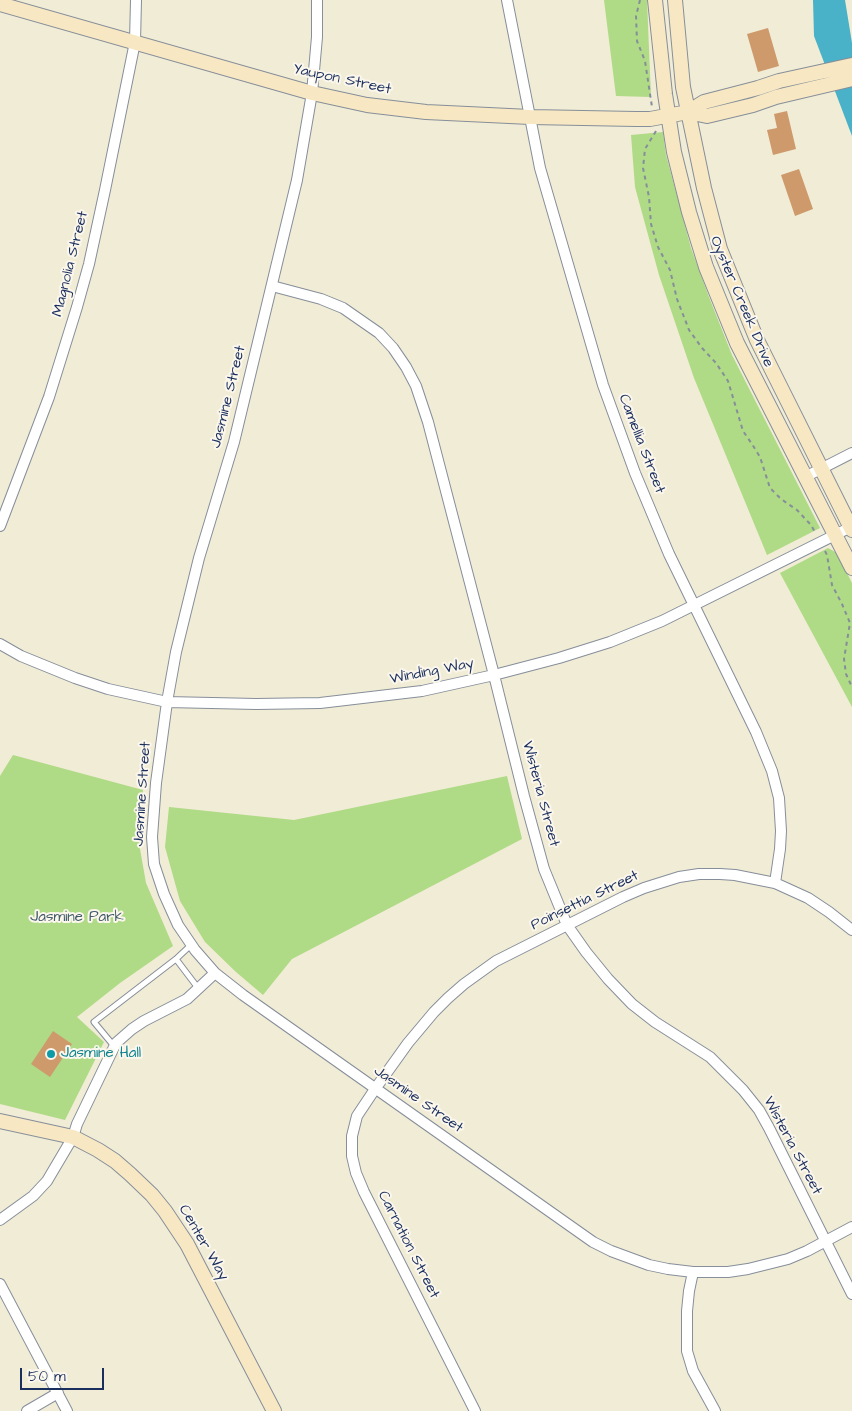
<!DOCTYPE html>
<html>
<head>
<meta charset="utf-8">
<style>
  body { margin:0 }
  #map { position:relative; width:852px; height:1411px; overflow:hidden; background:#f1ecd5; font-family:"Architects Daughter",sans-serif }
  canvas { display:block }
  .scale { position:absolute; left:20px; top:1368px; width:84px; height:22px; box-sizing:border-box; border:2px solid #1b2f5e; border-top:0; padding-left:6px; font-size:15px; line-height:18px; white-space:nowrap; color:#1b2f5e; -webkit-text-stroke:4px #fbf7ec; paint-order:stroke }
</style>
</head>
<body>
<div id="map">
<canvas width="852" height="1411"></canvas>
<div class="scale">50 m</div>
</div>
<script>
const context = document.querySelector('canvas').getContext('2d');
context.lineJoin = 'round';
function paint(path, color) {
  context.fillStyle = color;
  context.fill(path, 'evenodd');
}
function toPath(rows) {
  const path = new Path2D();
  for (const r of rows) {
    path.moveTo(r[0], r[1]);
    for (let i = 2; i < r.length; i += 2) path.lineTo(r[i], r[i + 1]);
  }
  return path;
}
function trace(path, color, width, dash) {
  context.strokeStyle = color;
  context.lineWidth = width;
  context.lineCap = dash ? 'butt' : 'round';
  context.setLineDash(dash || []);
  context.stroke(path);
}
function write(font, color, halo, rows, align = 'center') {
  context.font = font + ' "Architects Daughter",sans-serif';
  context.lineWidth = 4;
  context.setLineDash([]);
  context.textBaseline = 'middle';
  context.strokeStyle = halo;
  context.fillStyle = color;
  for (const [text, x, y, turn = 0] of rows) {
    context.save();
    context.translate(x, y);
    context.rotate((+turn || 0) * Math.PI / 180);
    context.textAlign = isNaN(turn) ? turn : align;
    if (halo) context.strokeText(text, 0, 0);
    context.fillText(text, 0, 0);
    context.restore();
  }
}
paint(toPath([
  [604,0,647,0,651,97,616,96],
  [663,132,666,155,691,248,709,297,732,355,820,528,767,555,694,378,659,275,635,187,631,135],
  [828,548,837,553,852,583,852,707,780,573],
  [13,755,143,790,140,849,146,883,173,946,120,983,77,1017,104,1042,65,1120,0,1104,0,776],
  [507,776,522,839,292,959,263,995,236,972,205,942,180,901,165,847,169,807,294,820]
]), '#afda86');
paint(toPath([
  [813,0,845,0,852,43,852,136,814,36]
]), '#49b1c8');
paint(toPath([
  [768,28,779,66,758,72,747,34],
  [787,111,796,149,773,155,767,130,777,128,774,114],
  [799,169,813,209,795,216,781,175],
  [53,1031,72,1044,50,1077,31,1064]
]), '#ce9a6c');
const lane = toPath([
  [191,945,176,959,198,988],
  [114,1046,94,1022,176,959]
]);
const street = toPath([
  [317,0,317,37,312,93,297,180,234,442,199,558,176,652,167,702,156,783,152,837,154,864,164,894,178,925,195,950,215,973,243,995,593,1242,611,1251,649,1265,668,1269,693,1272,728,1272,748,1269,788,1259,807,1251,852,1227],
  [507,0,540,168,603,385,635,473,669,554,756,732,772,771,779,798,781,831,780,849,775,883],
  [272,286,321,299,343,308,379,333,393,348,406,367,416,386,428,422,494,675,524,796,544,869,567,925,586,952,608,979,632,1004,655,1022,710,1057,743,1090,759,1110,769,1128,852,1294],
  [805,477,852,453],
  [0,526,49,397,77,307,89,264,105,190,135,42,136,0],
  [0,644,21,656,75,678,108,689,167,702,256,704,320,703,422,691,494,675,559,658,610,642,662,621,851,527],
  [0,1220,33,1196,47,1181,73,1137,77,1124,116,1043,132,1029,144,1021,187,999,215,973],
  [693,1272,689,1291,687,1311,687,1351,693,1371,715,1411],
  [0,1284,67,1411],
  [27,1411,58,1393],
  [475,1411,364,1192,356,1173,352,1156,352,1136,357,1116,375,1089,408,1043,434,1012,448,998,464,984,496,961,623,897,644,888,679,877,699,874,720,874,735,875,775,883,808,898,829,912,852,930]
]);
const secondary = toPath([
  [655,0,665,94,674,152,689,212,706,267,737,343,852,568],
  [675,0,683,87,704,188,720,249,757,340,852,530],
  [0,4,312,93,367,105,426,112,530,117,636,119,650,119,688,112,707,116,753,105,776,97,852,79],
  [688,112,704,102,758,88,779,81,852,65],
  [0,1121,73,1137,98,1150,115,1161,130,1174,152,1195,165,1211,187,1244,274,1411]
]);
trace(lane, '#868e9a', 7);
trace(street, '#868e9a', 12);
trace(secondary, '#868e9a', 16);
trace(toPath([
  [640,0,636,16,637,41,645,61,652,107],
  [656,131,645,149,643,168,649,197,651,224,658,247,670,270,677,299,689,330,702,348,716,363,728,381,743,431,752,444,760,457,770,488,781,499,797,510,811,525,816,534],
  [825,551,827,555,832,585,842,604,850,623,844,659,846,674,852,687]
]), '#868e9a', 2, [4, 4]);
trace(lane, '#fff', 5);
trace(street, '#fff', 10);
trace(secondary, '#f7e8c3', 14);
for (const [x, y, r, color] of [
  [51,1054,5,"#0f9aa8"]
]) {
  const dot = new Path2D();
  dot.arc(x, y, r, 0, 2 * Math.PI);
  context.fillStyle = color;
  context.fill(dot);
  trace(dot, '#fbf7ec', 2);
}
write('15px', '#1b2f5e', '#fbf7ec', [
  ["Yaupon Street",342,80,12],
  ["Magnolia Street",71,264,-76],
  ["Oyster Creek Drive",741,302,67],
  ["Jasmine Street",229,397,-76],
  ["Camellia Street",641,444,69],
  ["Winding Way",432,672,-11],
  ["Jasmine Street",143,794,-86],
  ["Wisteria Street",540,794,75],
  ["Poinsettia Street",585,901,-26],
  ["Jasmine Street",418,1100,35],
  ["Wisteria Street",792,1146,62],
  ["Center Way",203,1243,60],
  ["Carnation Street",408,1245,63]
]);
write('15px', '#405a68', '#fbf7ec', [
  ["Jasmine Park",77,918]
]);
write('15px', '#0d838f', '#fbf7ec', [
  ["Jasmine Hall",61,1054]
], 'left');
</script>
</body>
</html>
